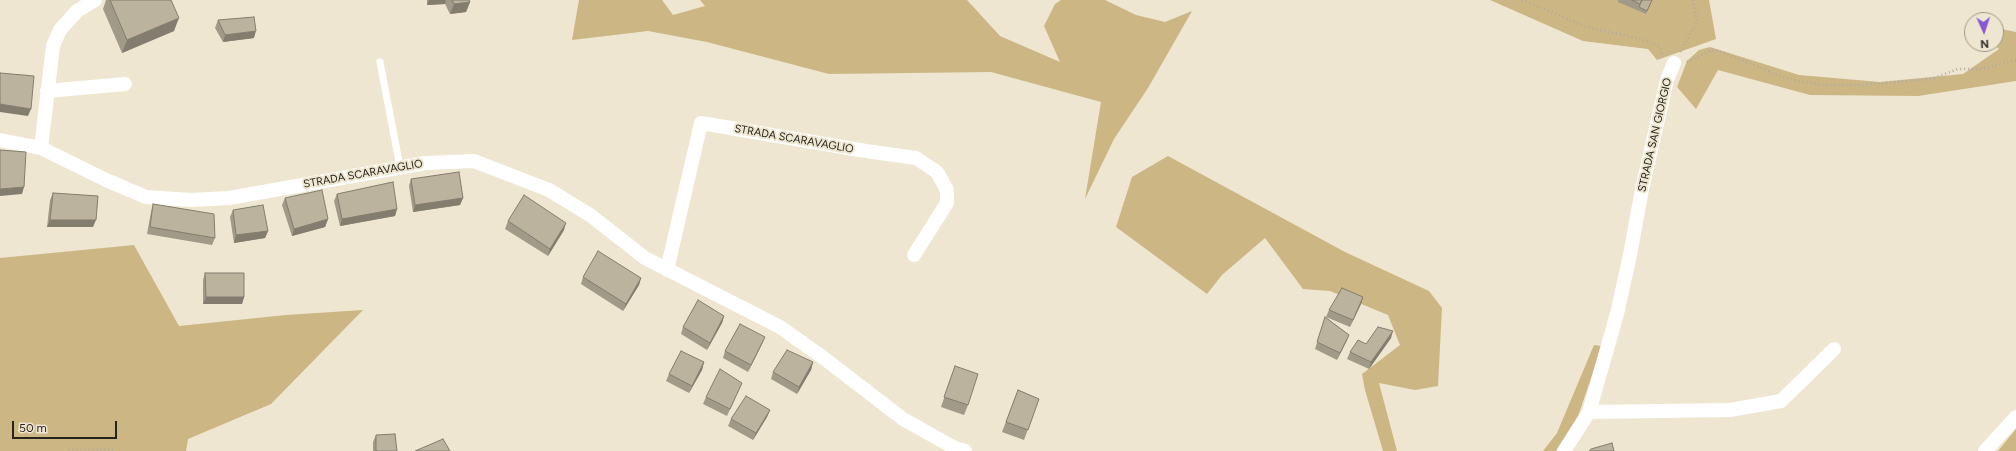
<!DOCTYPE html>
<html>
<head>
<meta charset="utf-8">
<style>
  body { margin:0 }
  #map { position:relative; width:2016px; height:451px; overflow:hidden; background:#eee6d1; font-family:Figtree,sans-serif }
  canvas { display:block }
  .north { position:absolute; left:1964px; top:12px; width:40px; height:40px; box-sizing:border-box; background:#eee6d1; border:1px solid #9e9889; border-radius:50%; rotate:177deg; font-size:11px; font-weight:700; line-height:16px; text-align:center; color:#27241c }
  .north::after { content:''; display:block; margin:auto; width:14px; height:18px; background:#8658d1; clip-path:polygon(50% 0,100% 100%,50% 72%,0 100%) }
  .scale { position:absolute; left:12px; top:421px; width:105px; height:18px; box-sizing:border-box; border:2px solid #27241c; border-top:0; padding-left:5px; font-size:12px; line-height:14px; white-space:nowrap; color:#27241c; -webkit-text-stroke:3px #eee6d1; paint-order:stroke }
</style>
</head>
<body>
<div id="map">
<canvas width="2016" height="451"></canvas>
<div class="north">N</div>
<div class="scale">50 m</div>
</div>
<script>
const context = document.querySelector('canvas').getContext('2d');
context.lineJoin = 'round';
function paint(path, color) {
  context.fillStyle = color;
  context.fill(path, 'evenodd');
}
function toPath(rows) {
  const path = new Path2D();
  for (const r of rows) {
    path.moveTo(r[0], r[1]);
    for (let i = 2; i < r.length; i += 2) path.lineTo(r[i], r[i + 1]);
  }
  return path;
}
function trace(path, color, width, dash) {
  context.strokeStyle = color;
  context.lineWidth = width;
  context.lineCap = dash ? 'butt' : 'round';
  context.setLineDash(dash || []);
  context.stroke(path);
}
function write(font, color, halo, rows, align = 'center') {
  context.font = font + ' Figtree,sans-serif';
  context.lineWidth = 4;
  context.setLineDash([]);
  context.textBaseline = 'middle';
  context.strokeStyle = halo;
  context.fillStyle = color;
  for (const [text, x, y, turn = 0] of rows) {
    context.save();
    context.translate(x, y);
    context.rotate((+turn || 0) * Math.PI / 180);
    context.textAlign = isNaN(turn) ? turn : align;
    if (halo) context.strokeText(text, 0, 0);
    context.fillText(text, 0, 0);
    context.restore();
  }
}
paint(toPath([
  [579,0,662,0,673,15,705,6,700,0,967,0,1000,36,1060,62,1044,26,1055,4,1061,0,1105,0,1136,15,1165,22,1192,11,1148,88,1114,139,1085,199,1101,102,991,72,829,74,707,42,648,31,572,40],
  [1490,0,1709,0,1716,39,1657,60,1648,49,1583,41],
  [1996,28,2016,32,2016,81,1918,96,1810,95,1718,70,1696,109,1677,87,1687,61,1699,50,1710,47,1799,75,1880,82,1963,74,1999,49,1992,44,1996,44],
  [1168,156,1345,252,1429,291,1442,308,1438,386,1415,390,1379,383,1397,451,1383,451,1365,390,1362,374,1400,345,1388,315,1330,291,1303,289,1265,238,1222,275,1207,294,1116,227,1132,177],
  [134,245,179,326,286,315,363,310,271,404,188,439,186,451,0,451,0,258],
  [1594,345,1602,346,1574,428,1556,451,1543,451,1557,433],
  [2016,429,2016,451,1998,451]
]), '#ccb684');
trace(toPath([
  [1522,0,1587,27,1645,40,1660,47,1663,56],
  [1680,52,1697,22,1693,0],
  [1687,62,1712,50,1722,52,1788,79,1823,85,1861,85,1931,79,1958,69,1982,69,2016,60],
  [69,451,72,449,113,450]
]), '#b2ab9a', 2.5, [1, 3]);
trace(toPath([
  [380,62,400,167]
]), '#fff', 7);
trace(toPath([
  [47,91,125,84],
  [0,140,41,148,106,180,146,197,191,200,229,198,426,163,474,161,549,190,590,215,645,258,780,327,825,359,903,419,955,448,965,451],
  [41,148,53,46,60,30,77,11,95,0],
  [667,270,701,123,866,151,916,158,937,172,947,190,947,203,914,255],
  [1589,412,1730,410,1781,401,1834,349],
  [1564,451,1589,412,1617,314,1630,255,1642,189,1667,80,1674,63],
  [1985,451,2016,417]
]), '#fff', 14);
paint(toPath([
  [106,0,171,0,174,31,122,53,103,9],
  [427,0,469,0,470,2,466,12,450,14,445,4,427,5],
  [1618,0,1652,0,1646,14,1618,2],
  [218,20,254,38,223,42,215,28],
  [411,179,463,198,460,205,413,212,409,186],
  [53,193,93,227,47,227,50,200],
  [337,194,397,209,395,216,340,226,334,201],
  [285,198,328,219,325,227,292,236,282,205],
  [153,204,215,238,212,245,147,234,151,212],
  [233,210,268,231,265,238,234,243,230,217],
  [508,221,564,230,548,256,505,229],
  [205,273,244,297,242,304,203,304,203,280],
  [583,277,641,278,639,285,623,311,581,284],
  [1363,297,1361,304,1350,327,1326,317,1329,310],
  [724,316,722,323,707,350,681,334,683,327],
  [1325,317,1349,335,1346,342,1337,360,1315,349],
  [765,337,762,344,748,372,723,358,725,351],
  [1391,338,1369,369,1347,359,1350,352,1366,344],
  [704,362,702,370,689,393,666,381,669,374],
  [813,362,811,370,797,394,771,379,773,372],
  [955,366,968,405,964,415,941,407],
  [742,383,739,390,727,416,703,404,706,397],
  [1018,390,1039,399,1024,440,1002,432],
  [770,410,767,417,753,440,728,426,731,419],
  [376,435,397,451,373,451,373,442]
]), '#a19a88');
paint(toPath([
  [429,0,446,0,445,4,427,5],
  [470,2,466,12,450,14,454,4],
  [179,18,174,31,122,53,127,40],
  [256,31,254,38,223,42,225,35],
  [0,104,31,109,28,116,0,112],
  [24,187,22,194,0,196,0,189],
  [463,198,460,205,413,212,415,205],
  [397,209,395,216,340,226,342,219],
  [328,219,325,227,292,236,294,229],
  [50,220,96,220,93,227,47,227],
  [566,223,564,230,548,256,550,249],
  [268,231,265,238,234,243,236,235],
  [641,278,639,285,623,311,626,304],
  [206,297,244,297,242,304,203,304],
  [1363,297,1361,304,1350,327,1353,320],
  [724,316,722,323,707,350,710,343],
  [1393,331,1391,338,1369,369,1371,362],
  [1349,335,1346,342,1337,360,1340,353],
  [765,337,762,344,748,372,751,365],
  [704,362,702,370,689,393,692,386],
  [813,362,811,370,797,394,799,387],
  [770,410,767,417,753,440,756,433]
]), '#837d6f');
const building = toPath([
  [110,0,171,0,179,18,127,40,110,0],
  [452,0,469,0,470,2,454,4,452,0],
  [1632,0,1642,0,1640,4,1632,0],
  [1642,0,1652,0,1647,11,1639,7,1642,0],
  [254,17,256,31,225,35,218,20,254,17],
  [0,73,34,76,31,109,0,104,0,73],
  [0,150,26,152,24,187,0,189,0,150],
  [459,172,463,198,415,205,411,179,459,172],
  [393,182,397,209,342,219,337,194,393,182],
  [322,190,328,219,294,229,285,198,322,190],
  [53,193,98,196,96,220,50,220,53,193],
  [524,195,566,223,550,249,508,221,524,195],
  [153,204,214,214,215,238,150,227,153,204],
  [263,205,268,231,236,235,233,210,263,205],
  [598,251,641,278,626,304,583,277,598,251],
  [205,273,244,273,244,297,206,297,205,273],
  [1342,288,1363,297,1353,320,1329,310,1342,288],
  [698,300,724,316,710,343,683,327,698,300],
  [1325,317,1349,335,1340,353,1317,342,1325,317],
  [740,324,765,337,751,365,725,351,740,324],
  [1378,327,1393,331,1371,362,1350,352,1358,340,1366,344,1378,327],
  [787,350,813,362,799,387,773,372,787,350],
  [681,351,704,362,692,386,669,374,681,351],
  [955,366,978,374,968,405,944,397,955,366],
  [720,369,742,383,730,409,706,397,720,369],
  [1018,390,1039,399,1028,430,1006,422,1018,390],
  [746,396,770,410,756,433,731,419,746,396],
  [395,434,397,451,376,451,376,435,395,434],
  [443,439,450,451,415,451,443,439],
  [1612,443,1614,451,1589,451,1591,449,1612,443]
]);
paint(building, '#bbb39e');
trace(building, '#837d6f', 1);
write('11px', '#27241c', '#eee6d1', [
  ["STRADA SAN GIORGIO",1655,135,-77],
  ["STRADA SCARAVAGLIO",794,139,10],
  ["STRADA SCARAVAGLIO",363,174,-10]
]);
</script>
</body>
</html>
